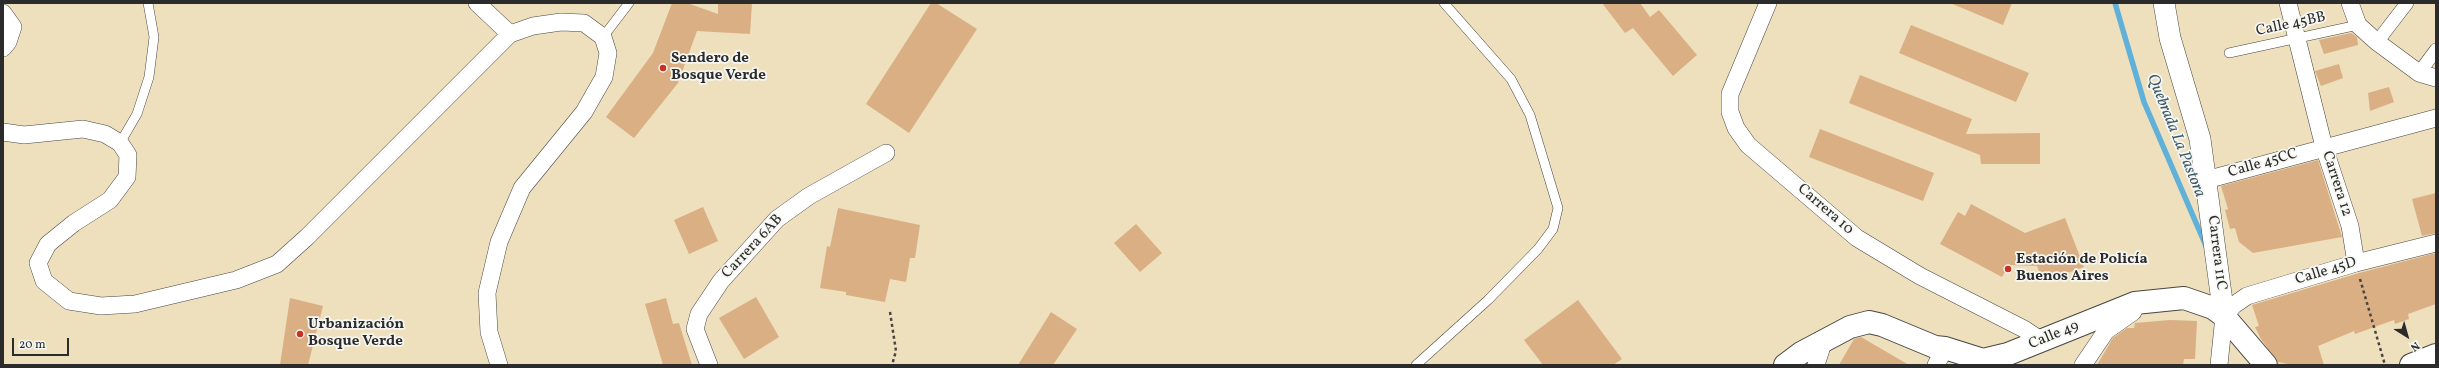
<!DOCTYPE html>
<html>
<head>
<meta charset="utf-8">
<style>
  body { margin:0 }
  #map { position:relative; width:2439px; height:368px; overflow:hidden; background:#eedfbd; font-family:Vollkorn,serif }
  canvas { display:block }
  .frame { position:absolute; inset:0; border:4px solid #2b2b2b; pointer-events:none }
  .north { position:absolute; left:2387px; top:316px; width:40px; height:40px; -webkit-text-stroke:3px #f6f6f2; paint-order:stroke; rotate:143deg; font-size:11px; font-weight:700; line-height:16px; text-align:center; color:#2b2b2b }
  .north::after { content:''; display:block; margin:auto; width:14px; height:18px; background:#2b2b2b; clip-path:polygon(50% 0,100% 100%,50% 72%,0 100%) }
  .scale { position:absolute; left:12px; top:338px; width:57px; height:18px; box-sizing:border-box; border:2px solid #2b2b2b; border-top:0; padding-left:5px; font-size:12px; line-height:14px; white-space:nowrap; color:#2b2b2b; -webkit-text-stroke:3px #f6f6f2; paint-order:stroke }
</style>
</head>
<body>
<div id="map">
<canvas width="2439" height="368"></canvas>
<div class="frame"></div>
<div class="north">N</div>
<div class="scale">20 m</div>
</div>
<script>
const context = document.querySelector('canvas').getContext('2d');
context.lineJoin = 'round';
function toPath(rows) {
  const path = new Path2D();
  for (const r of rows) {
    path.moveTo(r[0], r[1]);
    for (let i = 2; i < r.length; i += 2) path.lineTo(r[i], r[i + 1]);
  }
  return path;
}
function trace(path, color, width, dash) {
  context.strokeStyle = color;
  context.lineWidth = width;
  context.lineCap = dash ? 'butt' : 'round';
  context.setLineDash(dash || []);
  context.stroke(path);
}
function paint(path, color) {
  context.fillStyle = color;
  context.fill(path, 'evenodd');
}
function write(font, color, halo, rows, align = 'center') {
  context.font = font + ' Vollkorn,serif';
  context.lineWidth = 3.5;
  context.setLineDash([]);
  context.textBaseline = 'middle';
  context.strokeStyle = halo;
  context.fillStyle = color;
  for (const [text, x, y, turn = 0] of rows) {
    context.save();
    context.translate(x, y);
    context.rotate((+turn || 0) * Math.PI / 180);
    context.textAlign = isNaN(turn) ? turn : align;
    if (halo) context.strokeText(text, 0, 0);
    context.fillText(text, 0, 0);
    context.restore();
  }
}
trace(toPath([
  [2115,3,2144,102,2206,246]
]), '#5fb1da', 5.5);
paint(toPath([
  [672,3,687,3,718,14,718,3,752,3,750,34,697,31,678,83,634,138,606,117,653,53],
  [931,3,936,3,977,29,909,133,866,104],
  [1602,3,1640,3,1650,17,1659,10,1697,55,1673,76,1633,28,1625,33],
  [1950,3,2012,3,2003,25],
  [1911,25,2029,73,2016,102,1899,53],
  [2351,33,2357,37,2358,45,2324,54,2319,40],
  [2339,64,2343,78,2321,86,2315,71],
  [1860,75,1972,119,1966,134,2040,133,2040,164,1981,164,1980,155,1849,103],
  [2389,87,2394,102,2370,111,2368,93],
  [1820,129,1934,173,1923,201,1809,157],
  [2318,160,2342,237,2253,253,2239,242,2235,228,2230,229,2225,210,2228,209,2221,186],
  [2436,193,2436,233,2422,236,2412,199],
  [1971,204,2025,233,2065,218,2084,267,2043,282,2037,266,2009,265,2002,277,1940,244,1958,212,1965,216],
  [703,207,718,241,689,254,674,220],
  [838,208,920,225,915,258,910,258,906,282,890,279,885,302,846,295,846,292,820,288,827,246,830,247],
  [1136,224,1162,253,1140,272,1114,243],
  [2436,253,2436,304,2408,314,2409,319,2395,324,2394,320,2355,334,2354,331,2318,346,2324,365,2293,365,2278,362,2261,339,2255,327,2259,326,2252,305,2359,273],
  [756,297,779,337,744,359,719,318],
  [290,298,323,306,308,365,280,365],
  [666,298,673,324,679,323,692,365,663,365,645,304],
  [1578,300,1622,359,1613,365,1543,365,1524,340],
  [1051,312,1077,329,1053,365,1018,365],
  [2170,320,2197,321,2195,359,2184,359,2183,365,2097,365,2113,338,2127,328,2134,328,2135,323],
  [1861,337,1909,365,1839,365,1854,339]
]), '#daaf84');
const service = toPath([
  [603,37,629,3],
  [2229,53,2358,25],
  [120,143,137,114,149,77,154,37,148,3],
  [1416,365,1488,300,1538,249,1553,229,1558,208,1530,115,1511,79,1444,3]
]);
const pedestrian = toPath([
  [2377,42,2407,3],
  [2419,73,2436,50]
]);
const minor = toPath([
  [477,3,510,34],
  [1768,3,1730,94,1730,112,1736,128,1748,145,1857,238,1920,276,2024,329,2042,341],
  [2288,3,2324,147,2350,226,2356,263],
  [2350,3,2358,25,2377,42,2419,73,2436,78],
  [3,13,13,27,8,42,3,48],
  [3,132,24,135,83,129,105,134,120,143,128,155,127,177,110,200,74,223,48,244,38,263,44,281,69,301,101,306,135,304,236,280,277,264,307,237,510,34,533,26,561,22,584,23,603,37,608,53,604,77,584,112,522,188,499,242,487,293,489,332,499,365],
  [2206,180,2436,118],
  [709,365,695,329,699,314,721,281,777,219,809,196,886,153],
  [1816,365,1824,340],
  [1936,365,1945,348],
  [2083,365,2106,331,2133,312,2134,304],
  [2219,365,2224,316,2234,305,2247,296,2356,263,2436,243]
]);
const tertiary = toPath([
  [2164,3,2170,38,2200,139,2224,316]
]);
const secondary = toPath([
  [1785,365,1801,353,1850,327,1869,322,1882,325,1935,347,1945,348,1983,360,2008,354,2135,303,2184,298,2213,308,2224,316,2266,365],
  [2411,365,2436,355]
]);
trace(service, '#484641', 10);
trace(pedestrian, '#484641', 14);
trace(minor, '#484641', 18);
trace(tertiary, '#484641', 22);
trace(secondary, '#484641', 24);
trace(toPath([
  [2360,279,2385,365],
  [890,312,896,351,892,365]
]), '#484641', 2.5, [3, 3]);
trace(service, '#fff', 9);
trace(pedestrian, '#fff', 13);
trace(minor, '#fff', 17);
trace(tertiary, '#fff', 21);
trace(secondary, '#fff', 22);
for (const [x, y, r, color] of [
  [663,68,4,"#c8321e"],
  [2008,269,4,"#c8321e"],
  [300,334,4,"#c8321e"]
]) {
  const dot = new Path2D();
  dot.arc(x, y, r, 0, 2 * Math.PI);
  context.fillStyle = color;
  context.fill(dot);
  trace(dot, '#f6f6f2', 1.5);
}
write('15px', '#2b2b2b', '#f6f6f2', [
  ["Calle 45BB",2291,25,-12],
  ["Calle 45CC",2263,164,-16],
  ["Carrera 12",2336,184,72],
  ["Carrera 10",1825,210,41],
  ["Carrera 6AB",753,247,-47],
  ["Carrera 11C",2216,253,83],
  ["Calle 45D",2326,272,-17],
  ["Calle 49",2054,336,-22]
]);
write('bold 15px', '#2b2b2b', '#f6f6f2', [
  ["Sendero de",671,59],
  ["Bosque Verde",671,76],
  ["Estación de Policía",2016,260],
  ["Buenos Aires",2016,277],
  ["Urbanización",308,325],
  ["Bosque Verde",308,342]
], 'left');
write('italic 16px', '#3d5a68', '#f6f6f2', [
  ["Quebrada La Pastora",2175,136,68]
]);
</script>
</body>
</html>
